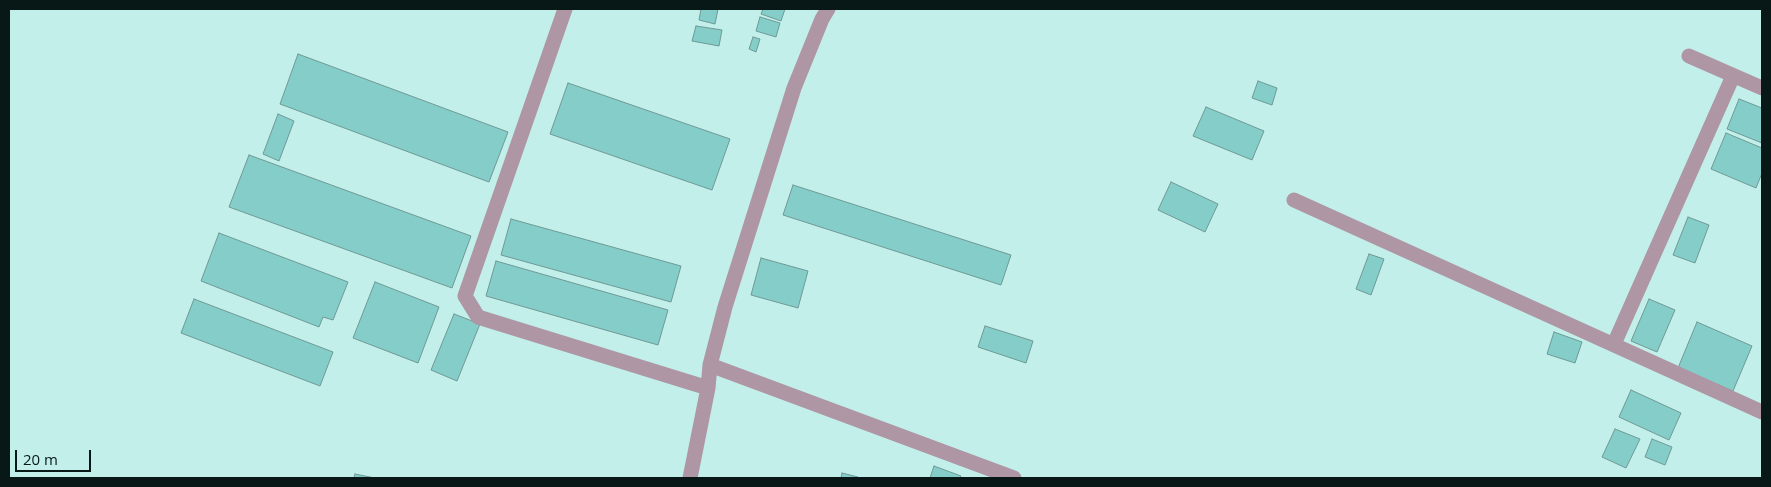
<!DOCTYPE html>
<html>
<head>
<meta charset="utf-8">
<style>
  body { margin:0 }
  #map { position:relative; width:1771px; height:487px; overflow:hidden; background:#c3efeb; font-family:"Open Sans",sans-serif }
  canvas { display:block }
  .frame { position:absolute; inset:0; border:10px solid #081817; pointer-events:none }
  .scale { position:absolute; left:15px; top:450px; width:76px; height:22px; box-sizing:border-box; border:2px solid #081817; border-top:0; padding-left:6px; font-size:15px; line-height:18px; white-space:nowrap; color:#081817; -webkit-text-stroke:4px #c3efeb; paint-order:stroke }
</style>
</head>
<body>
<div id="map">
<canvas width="1771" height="487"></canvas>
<div class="frame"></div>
<div class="scale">20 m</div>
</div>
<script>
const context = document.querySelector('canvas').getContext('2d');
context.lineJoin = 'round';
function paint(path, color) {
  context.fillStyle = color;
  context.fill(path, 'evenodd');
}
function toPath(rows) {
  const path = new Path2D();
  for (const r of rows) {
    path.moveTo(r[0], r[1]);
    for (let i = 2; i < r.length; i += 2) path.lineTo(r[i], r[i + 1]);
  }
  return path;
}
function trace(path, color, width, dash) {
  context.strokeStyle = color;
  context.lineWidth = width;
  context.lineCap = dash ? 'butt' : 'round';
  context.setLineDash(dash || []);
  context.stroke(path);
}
const building = toPath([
  [701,9,718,9,715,24,699,20,701,9],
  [763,9,785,9,781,21,761,14,763,9],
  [760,17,780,23,776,37,756,31,760,17],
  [696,26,722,30,719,46,692,41,696,26],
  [753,37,760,39,756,52,749,49,753,37],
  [298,54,508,132,489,182,280,104,298,54],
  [1258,81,1277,88,1272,105,1252,98,1258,81],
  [568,83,730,139,712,190,550,134,568,83],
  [1739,99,1762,108,1762,143,1727,129,1739,99],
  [1206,107,1264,131,1252,160,1193,136,1206,107],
  [278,114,294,121,279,161,263,154,278,114],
  [1726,133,1762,148,1762,173,1756,188,1711,169,1726,133],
  [249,155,471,236,452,288,229,207,249,155],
  [1171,182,1218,204,1205,232,1158,210,1171,182],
  [793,185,1011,255,1001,285,783,215,793,185],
  [1688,217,1709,225,1695,263,1673,255,1688,217],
  [511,219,681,266,671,302,501,255,511,219],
  [219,233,348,282,333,320,323,317,319,327,201,281,219,233],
  [1369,254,1384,259,1371,295,1356,289,1369,254],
  [761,258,808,271,798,308,751,295,761,258],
  [496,261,668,310,658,345,486,296,496,261],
  [375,282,439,307,418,363,353,338,375,282],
  [194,299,333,352,320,386,181,333,194,299],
  [1649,299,1675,310,1657,352,1631,341,1649,299],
  [454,314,480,324,457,381,431,370,454,314],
  [1697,322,1752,346,1733,391,1678,368,1697,322],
  [985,326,1033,341,1026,363,978,347,985,326],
  [1554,332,1582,342,1575,363,1547,354,1554,332],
  [1631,390,1681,413,1669,440,1619,417,1631,390],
  [1615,429,1640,439,1626,468,1602,457,1615,429],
  [1652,439,1672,447,1665,465,1645,457,1652,439],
  [934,466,961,476,960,478,930,478,934,466],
  [842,473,858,477,857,478,841,478,842,473],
  [355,474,375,478,354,478,355,474]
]);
paint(building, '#84cdc8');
trace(building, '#6f9995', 1);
trace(toPath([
  [565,9,465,296,478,317,708,388],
  [1689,56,1762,88],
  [1294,200,1762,412],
  [1614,344,1733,76],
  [710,365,1014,478],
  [690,478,708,388,710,365,725,307,794,88,822,19,828,9]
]), '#ae96a4', 15);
</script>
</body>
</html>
